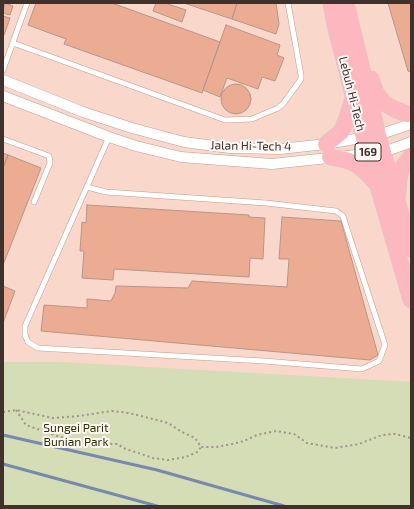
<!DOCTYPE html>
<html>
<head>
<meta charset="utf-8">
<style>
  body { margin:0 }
  #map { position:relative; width:414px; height:509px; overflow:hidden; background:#fbe6de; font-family:"Exo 2",sans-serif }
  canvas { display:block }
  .frame { position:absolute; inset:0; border:4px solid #3f322d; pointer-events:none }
</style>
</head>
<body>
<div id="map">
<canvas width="414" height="509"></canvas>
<div class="frame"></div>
</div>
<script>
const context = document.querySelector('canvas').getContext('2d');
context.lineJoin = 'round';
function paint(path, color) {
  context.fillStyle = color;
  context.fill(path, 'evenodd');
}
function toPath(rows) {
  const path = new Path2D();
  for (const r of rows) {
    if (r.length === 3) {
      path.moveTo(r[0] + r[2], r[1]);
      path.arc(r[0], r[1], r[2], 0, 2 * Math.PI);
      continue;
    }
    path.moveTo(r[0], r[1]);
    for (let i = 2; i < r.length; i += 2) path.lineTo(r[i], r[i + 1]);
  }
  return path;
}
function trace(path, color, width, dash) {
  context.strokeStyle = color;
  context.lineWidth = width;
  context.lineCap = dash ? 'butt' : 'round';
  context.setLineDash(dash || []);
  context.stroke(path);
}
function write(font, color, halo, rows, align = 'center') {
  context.font = font + ' "Exo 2",sans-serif';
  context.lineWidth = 4;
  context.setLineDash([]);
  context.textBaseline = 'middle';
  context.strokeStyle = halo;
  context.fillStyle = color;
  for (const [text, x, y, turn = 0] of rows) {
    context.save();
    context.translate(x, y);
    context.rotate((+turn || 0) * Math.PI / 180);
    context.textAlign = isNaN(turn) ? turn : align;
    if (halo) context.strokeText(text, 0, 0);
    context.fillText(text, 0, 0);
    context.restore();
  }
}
paint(toPath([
  [3,3,411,3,411,506,3,506]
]), '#f9d7ca');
paint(toPath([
  [3,362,61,362,411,382,411,506,3,506]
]), '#d5ddb6');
trace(toPath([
  [3,435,157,470,284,506],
  [3,464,157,506]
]), '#7889ac', 3);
const building = toPath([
  [5,3,13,6,10,15,3,13,5,3],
  [36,3,112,3,220,42,202,93,64,44,66,39,28,25,36,3],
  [156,3,165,3,186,10,182,22,153,11,156,3],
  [184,3,237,3,232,19,184,3],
  [237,3,276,3,279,24,276,34,232,19,237,3],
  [388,3,411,3,411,72,408,71,388,3],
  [3,16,10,18,4,35,3,34,3,16],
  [226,25,280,45,277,55,284,58,275,81,262,77,258,89,227,78,220,97,203,90,226,25],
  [236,99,15],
  [3,153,8,155,3,168,3,153],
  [8,155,41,168,3,265,3,168,8,155],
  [87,205,249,215,249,217,265,218,263,259,250,258,249,277,114,269,113,280,82,278,84,251,80,251,82,222,86,223,87,205],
  [282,217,341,221,378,355,370,360,41,331,44,305,87,308,87,299,111,301,115,293,116,286,188,288,192,281,287,287,289,259,279,259,282,217],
  [3,286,15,291,3,323,3,286]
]);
paint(building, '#ecac93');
trace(building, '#b7968a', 1);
const lane = toPath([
  [13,43,225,120,252,119,278,108,283,104,301,79,301,75,288,3],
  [3,70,27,3],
  [3,139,49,156,50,163,34,202],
  [87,187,106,192,266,203,336,211,343,216,347,229,385,345,379,361,362,369,264,361,38,348,28,342,25,335,25,326,109,137]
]);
const street = toPath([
  [3,80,83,112,132,128,184,142,230,148,280,149,326,144,378,135,411,124],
  [3,96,109,137,136,146,181,157,272,164,384,152,411,142]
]);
const primary = toPath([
  [331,3,335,25,364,138,411,300],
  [346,3,378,135,411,249],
  [371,79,376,93,384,103,394,109,407,114,411,114],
  [326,144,341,132,347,118,353,98],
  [330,157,346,160,356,164,366,172,376,183],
  [398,193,399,179,401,170,411,156]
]);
trace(lane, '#bf9f92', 6);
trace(street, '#bf9f92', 11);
trace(primary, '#d1cecd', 17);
trace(toPath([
  [16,410,26,425,60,437,95,444,118,444,123,448,153,458,168,460,186,457,197,452,201,447],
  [3,412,16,410,53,418,79,416,112,411,129,413,168,423,182,432,195,438,201,447,217,447,232,444,244,441,257,435,276,431,294,434,307,443,335,448,359,444,382,435,395,434,411,438]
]), '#a3918b', 2, [2, 3]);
trace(lane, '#fff', 5);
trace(street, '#fff', 10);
trace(primary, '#fdb8bf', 16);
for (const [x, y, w] of [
  [368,152,26]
]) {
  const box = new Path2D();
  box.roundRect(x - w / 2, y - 9, w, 18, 3);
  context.fillStyle = '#fef7f4';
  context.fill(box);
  trace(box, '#3f322d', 1);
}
write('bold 11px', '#3f322d', null, [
  ["169",368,152]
]);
write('12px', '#3f322d', '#fef7f4', [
  ["Lebuh Hi-Tech",352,94,76],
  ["Jalan Hi-Tech 4",251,146,1]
]);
write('12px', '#2d3404', '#fef7f4', [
  ["Sungei Parit",76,428],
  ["Bunian Park",76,442]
]);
</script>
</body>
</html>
